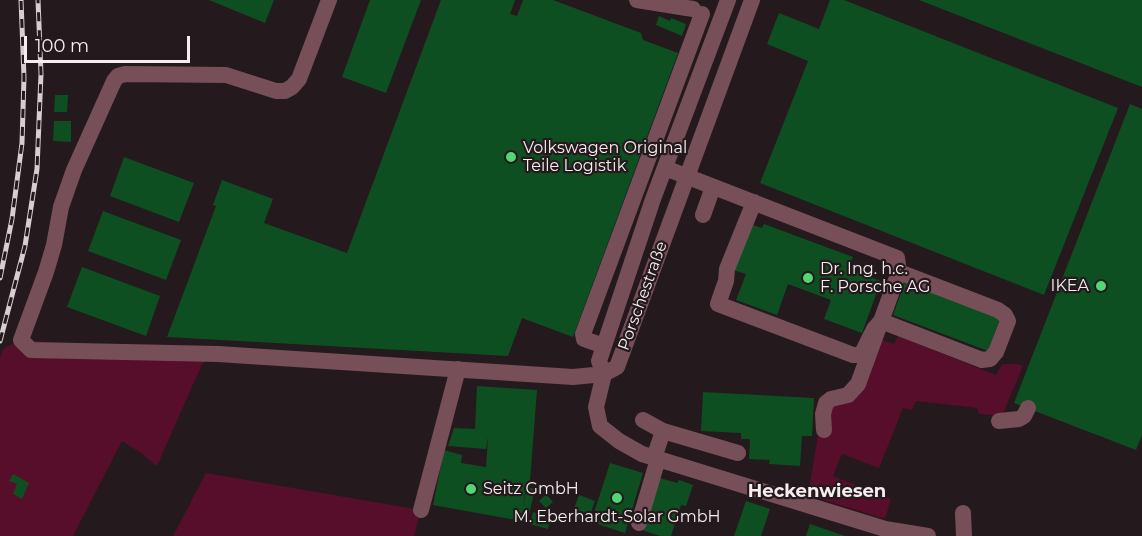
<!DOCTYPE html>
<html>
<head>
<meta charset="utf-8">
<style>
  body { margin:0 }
  #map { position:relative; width:1142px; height:536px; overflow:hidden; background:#24191c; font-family:Montserrat,sans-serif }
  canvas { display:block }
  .scale { position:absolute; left:24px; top:36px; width:166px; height:27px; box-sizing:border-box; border:3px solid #f6edef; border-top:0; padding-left:8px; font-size:18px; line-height:21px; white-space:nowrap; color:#f6edef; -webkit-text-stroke:4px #24191c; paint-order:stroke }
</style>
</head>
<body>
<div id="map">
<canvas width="1142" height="536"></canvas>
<div class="scale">100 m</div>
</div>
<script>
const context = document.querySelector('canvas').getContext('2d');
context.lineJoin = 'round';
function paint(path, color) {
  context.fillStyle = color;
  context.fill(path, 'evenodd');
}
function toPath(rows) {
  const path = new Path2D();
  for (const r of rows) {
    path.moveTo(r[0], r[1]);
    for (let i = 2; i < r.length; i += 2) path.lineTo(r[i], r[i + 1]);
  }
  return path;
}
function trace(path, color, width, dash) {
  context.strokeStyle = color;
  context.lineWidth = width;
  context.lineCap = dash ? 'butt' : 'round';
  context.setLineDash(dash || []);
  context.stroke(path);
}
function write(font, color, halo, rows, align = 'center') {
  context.font = font + ' Montserrat,sans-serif';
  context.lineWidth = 4.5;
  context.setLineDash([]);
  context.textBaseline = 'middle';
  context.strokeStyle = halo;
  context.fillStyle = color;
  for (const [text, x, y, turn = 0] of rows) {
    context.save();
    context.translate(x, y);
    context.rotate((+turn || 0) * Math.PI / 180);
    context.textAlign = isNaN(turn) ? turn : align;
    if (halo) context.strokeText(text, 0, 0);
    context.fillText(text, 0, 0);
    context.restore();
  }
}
paint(toPath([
  [898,336,996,375,1002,364,1017,364,1023,366,1002,416,979,414,977,408,916,401,912,410,903,408,879,468,842,454,833,476,891,499,885,519,808,495,818,435,831,408,882,340,894,344],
  [21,340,218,354,202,364,157,466,141,453,122,441,73,536,0,536,0,357,4,348],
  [206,473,421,510,414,536,173,536]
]), '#570e2a');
paint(toPath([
  [209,0,274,0,265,23],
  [370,0,421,0,386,93,342,77],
  [441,0,515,0,510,14,517,16,523,0,553,0,641,33,643,40,678,53,573,337,522,318,508,356,167,337,216,206,213,205,222,180,273,199,264,223,347,253],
  [830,0,844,0,1118,108,1044,295,760,183,808,61,767,44,779,13,819,29],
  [919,0,1142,0,1142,87],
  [659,16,670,21,671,18,686,24,682,36,656,25],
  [55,95,68,95,67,112,54,112],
  [1130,104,1142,109,1142,435,1136,450,1014,403],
  [54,121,71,121,71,142,53,141],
  [124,157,194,183,179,222,110,196],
  [103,211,181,240,166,280,88,251],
  [750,224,762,228,764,224,853,257,848,269,881,281,862,333,824,319,831,300,788,284,777,315,736,300,746,274,733,270],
  [82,267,160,296,146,336,67,307],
  [905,282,1000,318,988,351,893,315],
  [477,386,537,390,530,481,525,493,523,507,527,487,535,489,529,515,522,513,521,521,433,505,444,450,462,455,461,463,486,467,488,437,486,449,448,446,454,428,475,429],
  [703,392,814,398,812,436,802,436,800,466,769,464,770,460,749,459,750,439,741,439,741,433,701,431],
  [610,463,643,473,625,533,591,522],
  [13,474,29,483,22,499,13,494,17,484,9,481],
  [660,478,677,483,679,480,693,485,686,506,681,505,671,536,660,536,642,530],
  [546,494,553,502,546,508,539,501],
  [579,495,595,501,587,523,571,517],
  [746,501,770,509,761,536,734,536],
  [533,512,551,516,548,529,530,524],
  [810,524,845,536,806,536]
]), '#0e4f21');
trace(toPath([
  [329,0,299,79,292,87,285,91,276,91,226,75,125,74,118,76,114,81,74,170,61,207,54,245,46,272,21,340,31,350,218,354,573,377,604,374,617,367,752,0],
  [637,0,693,9],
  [665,168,897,258,899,272,858,384,848,395,831,399,826,403,823,414,824,430],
  [754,202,727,269,726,281,718,304,853,355,861,355,874,329,881,321,982,360,990,359,996,352,1008,321,1005,315,998,310,899,272],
  [703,215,713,187],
  [604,346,584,339,583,334,702,14],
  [604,374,596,407,600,426,619,441,642,454,885,529,928,536],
  [604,374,599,361,653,199,728,0],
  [643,420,663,431],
  [999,421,1019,419,1024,416,1028,408],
  [654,458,663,431,738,453],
  [421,510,458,369],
  [963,513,964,536],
  [639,523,658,459]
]), '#764f59', 16);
const rail = toPath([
  [0,278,12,219,22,143,24,77,21,0],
  [0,341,25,246,37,169,41,74,38,0]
]);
trace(rail, '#d7ced0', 5);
trace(rail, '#24191c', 3, [9]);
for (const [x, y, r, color] of [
  [511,157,6,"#52d673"],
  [808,278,6,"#52d673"],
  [1101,286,6,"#52d673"],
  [471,489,6,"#52d673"],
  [617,498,6,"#52d673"]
]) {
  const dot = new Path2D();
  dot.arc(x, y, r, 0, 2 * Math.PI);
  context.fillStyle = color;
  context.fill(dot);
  trace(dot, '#24191c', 2);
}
write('16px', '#f6edef', '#24191c', [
  ["Volkswagen Original",523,148],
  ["Teile Logistik",523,166],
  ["Dr. Ing. h.c.",820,269],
  ["F. Porsche AG",820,287],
  ["IKEA",1089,286,"right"],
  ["Seitz GmbH",483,489],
  ["M. Eberhardt-Solar GmbH",617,517,"center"]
], 'left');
write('16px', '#f6edef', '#24191c', [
  ["Porschestraße",643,296,-70]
]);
write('bold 18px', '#f6edef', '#24191c', [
  ["Heckenwiesen",817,492]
]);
</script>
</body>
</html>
